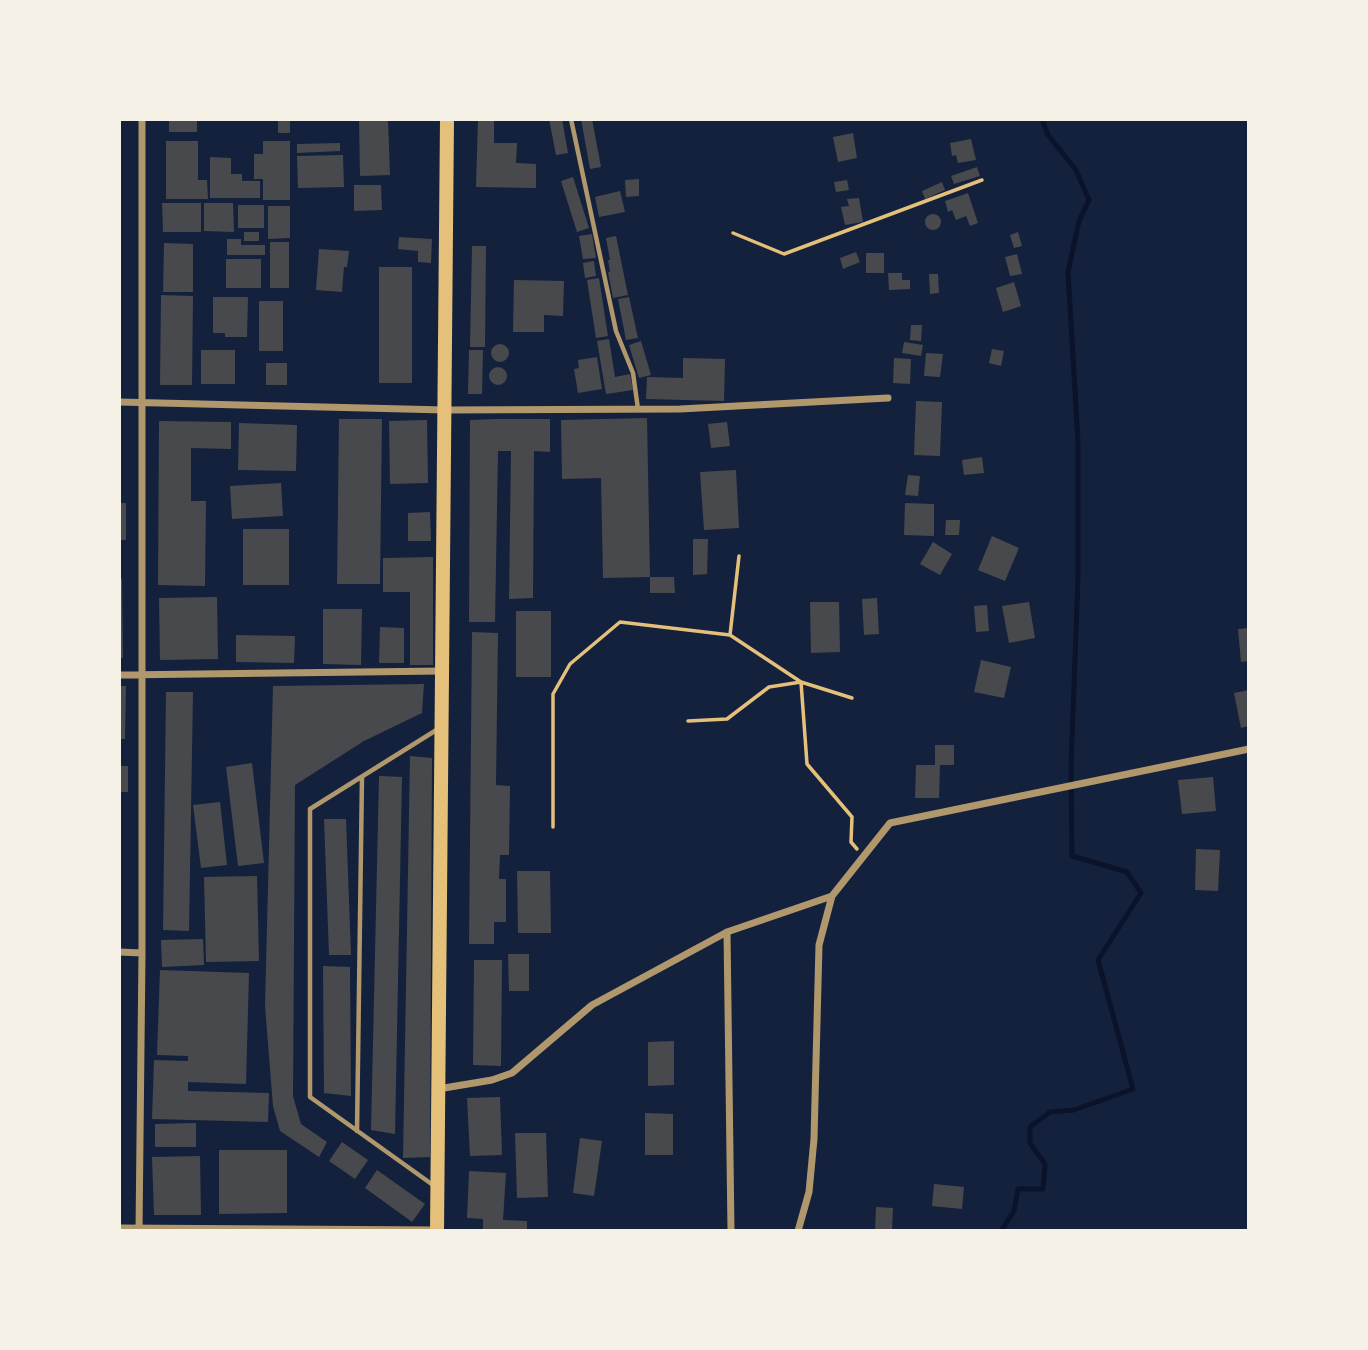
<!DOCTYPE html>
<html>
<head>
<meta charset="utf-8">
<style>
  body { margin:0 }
  #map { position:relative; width:1368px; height:1350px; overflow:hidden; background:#14213d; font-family:"Noto Sans",sans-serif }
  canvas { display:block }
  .frame { position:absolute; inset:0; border:121px solid #f6f1e7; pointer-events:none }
</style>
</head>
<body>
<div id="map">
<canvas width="1368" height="1350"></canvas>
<div class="frame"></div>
</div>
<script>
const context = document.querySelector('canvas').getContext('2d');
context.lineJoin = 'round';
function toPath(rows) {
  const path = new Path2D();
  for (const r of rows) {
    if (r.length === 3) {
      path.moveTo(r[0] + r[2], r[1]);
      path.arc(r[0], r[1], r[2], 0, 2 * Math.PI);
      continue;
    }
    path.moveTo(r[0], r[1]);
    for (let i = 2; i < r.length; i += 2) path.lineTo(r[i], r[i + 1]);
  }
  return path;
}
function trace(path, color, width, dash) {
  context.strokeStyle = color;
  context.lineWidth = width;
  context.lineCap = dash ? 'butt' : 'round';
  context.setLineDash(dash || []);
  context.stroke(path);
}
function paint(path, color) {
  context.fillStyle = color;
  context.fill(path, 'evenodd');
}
trace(toPath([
  [1001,1231,1014,1211,1018,1189,1043,1189,1045,1164,1030,1143,1030,1127,1050,1112,1074,1110,1133,1089,1098,960,1141,893,1127,872,1072,856,1071,765,1078,578,1078,442,1068,272,1079,221,1089,200,1076,170,1048,135,1042,119]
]), '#0b132b', 5);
paint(toPath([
  [169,119,197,119,197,132,169,132],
  [278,119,290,119,290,133,278,133],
  [359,119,388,119,390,175,360,176],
  [478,119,494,119,494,143,517,143,516,163,536,164,536,188,476,187],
  [549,119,562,119,568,153,556,155],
  [581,119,592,119,601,167,590,169],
  [853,133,857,158,838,162,833,137],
  [971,139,976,160,958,163,956,155,952,156,950,143],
  [166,141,198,141,198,180,207,180,208,199,166,199],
  [263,141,290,141,290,200,263,200,263,179,254,179,254,154,263,154],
  [340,143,340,151,297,153,297,144],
  [343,155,344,187,298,188,297,156],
  [210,157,231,158,231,174,242,174,242,181,260,181,260,198,210,198],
  [977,167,980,176,954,184,951,176],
  [573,177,589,228,577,232,561,181],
  [639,179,639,196,626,197,625,180],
  [847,180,849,190,836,192,834,182],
  [942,182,945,190,925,199,922,191],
  [354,185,381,185,382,210,354,211],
  [620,191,625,212,599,217,595,197],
  [968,193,978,223,970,226,966,216,956,220,952,210,948,212,945,201],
  [859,198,863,222,845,225,841,207,849,206,847,199],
  [162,203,201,203,201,232,163,232],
  [204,203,233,203,234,232,204,231],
  [238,205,264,205,264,228,238,228],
  [268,206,290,206,290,238,268,239],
  [933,222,8],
  [244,232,259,232,259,241,244,241],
  [1018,232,1022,246,1014,248,1010,235],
  [592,234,596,258,583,259,579,236],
  [616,236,628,295,613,298,608,272,610,272,608,260,610,260,606,238],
  [399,237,432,239,431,263,418,262,418,251,398,249],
  [227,239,241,239,241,245,265,245,265,255,227,255],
  [270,242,289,242,289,288,270,288],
  [164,243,193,244,193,292,163,292],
  [472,246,486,246,485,347,470,347],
  [319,249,349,251,347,267,344,267,342,292,316,290],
  [856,252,860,262,843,269,840,258],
  [866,253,884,253,884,273,866,273],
  [1017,254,1022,274,1010,276,1005,257],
  [226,259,261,259,261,288,226,288],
  [594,261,596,276,585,278,583,263],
  [379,267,412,267,412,383,379,383],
  [888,273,902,273,902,280,910,280,910,289,889,290],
  [929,274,938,274,939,293,930,294],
  [599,278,608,336,596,338,587,280],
  [514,280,564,281,563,316,544,315,544,332,513,332],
  [1014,282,1021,306,1003,312,996,288],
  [161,295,193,296,192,385,160,385],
  [213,297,248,297,247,337,225,337,225,333,213,333],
  [629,297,638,338,626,340,618,299],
  [259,301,283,301,283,351,259,351],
  [911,325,922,325,921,341,910,340],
  [609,339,615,377,630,374,633,390,606,394,597,341],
  [641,341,651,375,639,378,629,345],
  [904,342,923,345,921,356,902,353],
  [500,353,9],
  [992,349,1004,351,1001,366,989,363],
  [201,350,235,350,235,384,201,384],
  [469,350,483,350,482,394,468,394],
  [926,353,943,354,940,377,924,376],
  [597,357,602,389,578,393,574,369,579,368,578,360],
  [683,358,725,359,724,401,646,399,647,377,683,378],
  [894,358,911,359,910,384,893,383],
  [266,363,287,363,287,385,266,385],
  [498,376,9],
  [916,401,942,402,940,456,914,455],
  [647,418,650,577,603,578,601,478,562,479,561,420],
  [339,419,382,419,380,584,337,584],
  [498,419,550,419,550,452,534,451,533,598,509,599,511,451,498,451,495,622,469,622,470,420],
  [427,420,428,483,390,484,389,421],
  [159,421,231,422,231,449,191,448,191,501,206,501,205,586,158,585],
  [727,422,730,446,711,448,708,424],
  [239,423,297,425,296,471,238,470],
  [982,457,984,473,964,475,962,460],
  [736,470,739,528,704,530,700,472],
  [908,475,920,476,918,496,905,495],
  [281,483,283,516,232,519,230,486],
  [119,503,126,503,126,540,119,540],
  [905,503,934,504,934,536,904,535],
  [430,512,431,541,408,541,408,513],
  [946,520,960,520,959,535,945,535],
  [243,529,289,529,289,585,243,585],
  [992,536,1019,548,1005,581,978,570],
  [693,539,708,539,707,574,693,575],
  [933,542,952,554,940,575,920,564],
  [433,557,433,665,410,665,410,592,383,592,383,558],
  [650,577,674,577,675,593,650,593],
  [119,579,122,579,123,658,119,658],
  [217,597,218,659,160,660,159,598],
  [877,598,879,634,864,635,862,599],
  [810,602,839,602,840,652,811,653],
  [1029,602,1035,638,1009,643,1002,606],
  [987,605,989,631,976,632,974,606],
  [323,609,362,609,361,665,323,664],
  [516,611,551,611,551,677,516,677],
  [380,627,404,628,404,663,379,663],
  [1249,628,1249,661,1241,662,1238,629],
  [472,632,498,633,496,785,510,786,509,855,500,855,499,879,506,879,506,922,494,922,494,944,469,944],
  [236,635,295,636,294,663,236,662],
  [981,660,1011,667,1004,698,974,692],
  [424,684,422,713,364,741,295,785,293,1096,301,1124,327,1142,319,1157,280,1131,273,1106,265,1006,273,686],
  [119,686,126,686,125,739,119,739],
  [1249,690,1249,726,1241,728,1234,693],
  [166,692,193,692,189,931,163,930],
  [935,745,954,745,954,765,940,765,939,798,915,798,916,765,935,765],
  [410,756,432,758,430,1157,403,1158],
  [252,763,264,863,238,866,226,767],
  [119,766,128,766,128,792,119,792],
  [379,776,402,777,395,1134,371,1130],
  [1213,777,1216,811,1182,814,1178,780],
  [220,802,227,865,201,868,193,805],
  [324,819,346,819,351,955,329,955],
  [1196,849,1220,850,1218,891,1195,890],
  [517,871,550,871,551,933,518,933],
  [257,876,259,961,206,962,204,877],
  [203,939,204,965,162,967,161,940],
  [508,954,529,954,529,991,509,991],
  [474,960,502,960,501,1066,473,1065],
  [323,966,350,967,351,1096,324,1093],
  [160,970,249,973,246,1084,188,1082,188,1091,269,1093,268,1122,152,1119,154,1060,188,1061,188,1056,157,1055],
  [674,1041,674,1085,648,1086,648,1042],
  [500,1097,502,1155,470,1156,467,1098],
  [645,1113,673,1114,673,1155,645,1155],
  [196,1123,196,1147,155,1147,155,1124],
  [515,1133,546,1133,548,1197,517,1198],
  [580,1138,602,1141,594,1196,573,1193],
  [342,1142,368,1160,355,1179,329,1161],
  [219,1150,287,1150,287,1213,219,1214],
  [200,1156,201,1215,154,1215,152,1157],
  [377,1170,425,1204,412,1222,365,1188],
  [469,1171,506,1173,503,1220,527,1221,527,1231,483,1231,483,1219,467,1218],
  [934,1184,964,1187,962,1209,932,1206],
  [876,1207,893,1208,892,1231,875,1231]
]), '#48494c');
trace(toPath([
  [733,233,784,254,982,180],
  [739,556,730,635,801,682,807,764,852,817,851,842,857,849],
  [688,721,727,719,769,687,801,682,852,698],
  [553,827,553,694,570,664,620,622,730,635]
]), '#e5c07b', 3.5);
trace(toPath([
  [571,119,616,331,633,373,638,409],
  [357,1131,362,777],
  [433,1185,310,1097,310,809,438,729]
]), '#b1986c', 4.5);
trace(toPath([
  [119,402,445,410,680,409,888,398],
  [119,675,442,671],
  [727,932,731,1231],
  [119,952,142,953],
  [438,1089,492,1080,512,1073,592,1005,727,932,832,896],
  [119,1228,437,1230],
  [139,1231,142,953,142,119],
  [798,1231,809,1192,814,1139,819,945,832,896,890,823,1249,749]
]), '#b1986c', 7);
trace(toPath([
  [437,1231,447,119]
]), '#e5c07b', 14);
</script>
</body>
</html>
